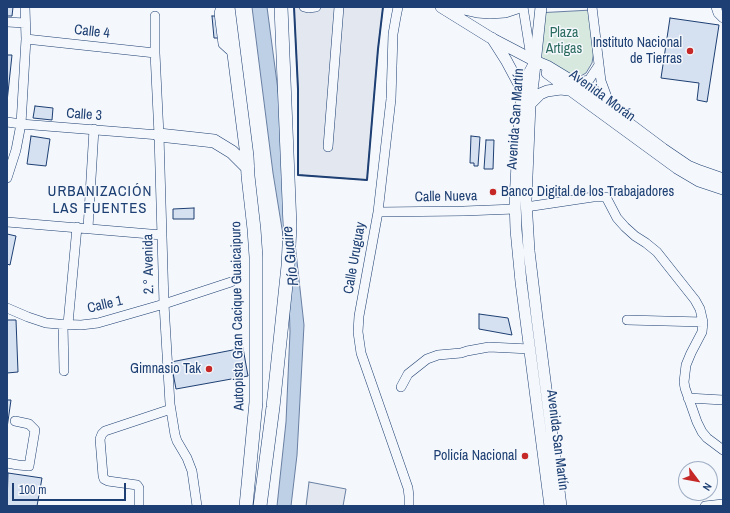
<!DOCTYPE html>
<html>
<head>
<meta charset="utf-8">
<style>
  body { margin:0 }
  #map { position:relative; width:730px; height:513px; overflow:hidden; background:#f4f7fb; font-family:"Archivo Narrow",sans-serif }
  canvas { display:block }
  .frame { position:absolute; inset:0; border:8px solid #1d3f73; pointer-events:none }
  .north { position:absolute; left:678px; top:461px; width:40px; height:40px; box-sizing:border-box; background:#f4f7fb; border:1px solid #9eadc5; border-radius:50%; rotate:122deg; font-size:11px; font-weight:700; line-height:16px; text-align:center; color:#1d3f73 }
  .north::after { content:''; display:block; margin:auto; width:14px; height:18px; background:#c62828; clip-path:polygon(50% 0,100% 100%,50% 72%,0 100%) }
  .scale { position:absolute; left:12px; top:483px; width:114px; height:18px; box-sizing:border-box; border:2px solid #1d3f73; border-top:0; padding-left:5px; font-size:12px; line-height:14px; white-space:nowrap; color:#1d3f73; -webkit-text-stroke:3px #f4f7fb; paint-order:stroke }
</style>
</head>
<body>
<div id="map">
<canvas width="730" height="513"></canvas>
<div class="frame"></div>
<div class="north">N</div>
<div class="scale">100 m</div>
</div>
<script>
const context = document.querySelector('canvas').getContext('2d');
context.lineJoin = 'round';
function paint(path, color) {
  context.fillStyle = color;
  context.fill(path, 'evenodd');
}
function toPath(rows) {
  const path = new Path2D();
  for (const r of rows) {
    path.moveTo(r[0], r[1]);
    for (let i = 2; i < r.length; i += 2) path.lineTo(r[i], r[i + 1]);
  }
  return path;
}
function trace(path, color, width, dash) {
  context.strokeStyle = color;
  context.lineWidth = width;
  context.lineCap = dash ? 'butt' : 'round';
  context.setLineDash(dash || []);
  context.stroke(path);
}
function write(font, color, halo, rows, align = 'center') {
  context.font = font + ' "Archivo Narrow",sans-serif';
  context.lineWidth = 3;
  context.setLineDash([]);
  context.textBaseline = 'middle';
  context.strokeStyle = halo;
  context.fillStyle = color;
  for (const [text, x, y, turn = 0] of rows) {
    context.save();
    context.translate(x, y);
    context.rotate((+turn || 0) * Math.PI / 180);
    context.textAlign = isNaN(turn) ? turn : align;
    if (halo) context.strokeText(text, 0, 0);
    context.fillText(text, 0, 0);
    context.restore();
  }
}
const green = toPath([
  [592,10,594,51,592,63,586,73,577,78,570,78,533,55,536,13,592,10]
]);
paint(green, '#d7e8df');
trace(green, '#687fa3', 1);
const parking = toPath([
  [294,7,383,7,378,49,367,180,298,175,298,89,294,7],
  [309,482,346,489,343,506,306,506,309,482]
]);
paint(parking, '#e3e8f0');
trace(parking, '#687fa3', 1);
const water = toPath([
  [252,7,267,7,279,98,304,325,297,455,291,506,277,506,286,422,290,332,288,266,273,173,252,7]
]);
paint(water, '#bed0e5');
trace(water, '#687fa3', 1);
const building = toPath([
  [7,7,13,7,12,16,7,16,7,7],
  [212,16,217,16,219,38,214,38,212,16],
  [670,18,719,25,707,102,697,100,699,83,661,78,670,18],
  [7,55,12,55,7,102,7,55],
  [35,106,53,108,52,120,33,118,35,106],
  [31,136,50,139,46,166,27,164,31,136],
  [471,136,480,137,478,166,474,166,474,163,470,163,471,136],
  [486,140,494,140,493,169,484,169,486,140],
  [194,208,194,219,173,219,173,209,194,208],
  [7,234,16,236,10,265,7,264,7,234],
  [479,314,508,318,512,335,479,329,479,314],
  [7,320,16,320,18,372,7,373,7,320],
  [243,348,248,376,176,389,171,362,243,348],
  [7,400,11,400,7,428,7,400],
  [8,473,42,478,37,506,7,506,8,473]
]);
paint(building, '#d5e0f0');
trace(building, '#1d3f73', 1);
const minor = toPath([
  [221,7,219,13,223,44,234,54],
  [304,7,308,8,316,7],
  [398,7,396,17,393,34,391,99,378,212,359,316,358,332,361,353,408,488,409,496,409,506],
  [523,7,530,51,535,61],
  [592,7,601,81,608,100,615,112],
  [716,7,718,13,723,18],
  [155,16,155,53,159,135,164,304,170,404,175,435,177,441,187,458,192,471,197,506],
  [7,22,25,23],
  [26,39,155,53],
  [575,83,589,80,599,65],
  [7,122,21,124,159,135],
  [328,147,339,7],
  [7,178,16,150,21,124,26,39,25,7],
  [526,207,593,197,606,197,617,218,625,227,635,236,646,243,657,252,695,300,700,309,703,322,702,332,691,353,686,365,684,382,685,388,697,422,702,432,707,438,723,450],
  [378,212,464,211,515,209],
  [7,222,162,235],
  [88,228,94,129],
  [7,308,28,317,46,323,58,324,81,325,98,323,164,304,231,282],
  [627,320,703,322],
  [63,324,64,371],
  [68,324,77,227],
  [401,387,408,374,427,359,438,355,461,353,467,351,489,347,530,349],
  [688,398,723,400],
  [7,463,18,465,29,466,35,430,29,424,15,421],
  [139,506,139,488,137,485,108,481,104,479,103,476,100,439,102,434,105,431,171,409],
  [705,506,723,504]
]);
const major = toPath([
  [441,7,491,38,535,61,547,66,575,83,663,149,688,166,700,171,723,179],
  [455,7,477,12,490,13,505,12,520,7],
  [541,7,533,83,530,104,526,200,529,251,537,318,561,506],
  [492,38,506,60,521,88],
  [533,66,521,88,521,111,519,129,515,200,516,230,521,282,550,506],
  [547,73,677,168,699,181,723,189],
  [530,104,540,94,547,91,561,89,568,90]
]);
const highway = toPath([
  [228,7,247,156,248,176,254,229,256,257,256,402,246,506],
  [159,135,196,139,214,141,232,152,248,168],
  [260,506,273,407,288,266,290,226,281,7]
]);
trace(minor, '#1d3f73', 10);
trace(major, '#1d3f73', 12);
trace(highway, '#1d3f73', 14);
trace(minor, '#f4f7fb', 9);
trace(major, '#f4f7fb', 11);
trace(highway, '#f4f7fb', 13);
trace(toPath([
  [294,7,298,89,298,175,367,180,378,49,383,7]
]), '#1d3f73', 2);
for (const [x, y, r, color] of [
  [690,51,4,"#c62828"],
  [493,192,4,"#c62828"],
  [209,369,4,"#c62828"],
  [525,456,4,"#c62828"]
]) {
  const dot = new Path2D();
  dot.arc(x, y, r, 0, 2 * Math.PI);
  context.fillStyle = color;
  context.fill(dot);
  trace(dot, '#f4f7fb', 1.5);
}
write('14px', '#1d3f73', '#f4f7fb', [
  ["Calle 4",92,32,6],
  ["Avenida Morán",602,96,36],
  ["Calle 3",84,115,4],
  ["Avenida San Martín",516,119,-86],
  ["Calle Nueva",446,197,-1],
  ["Calle Uruguay",355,258,-80],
  ["2.° Avenida",149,264,-91],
  ["Calle 1",105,305,-13],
  ["Autopista Gran Cacique Guaicaipuro",238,316,-91],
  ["Avenida San Martín",557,440,83]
]);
write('14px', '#2c6c60', '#f4f7fb', [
  ["Plaza",564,33],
  ["Artigas",564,49]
]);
write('14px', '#1d3f73', '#f4f7fb', [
  ["Instituto Nacional",682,43],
  ["de Tierras",682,59],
  ["Banco Digital de los Trabajadores",501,192,"left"],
  ["Gimnasio Tak",201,369],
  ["Policía Nacional",517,456]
], 'right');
context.letterSpacing = '1px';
write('15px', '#1d3f73', '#f4f7fb', [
  ["URBANIZACIÓN",100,192],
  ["LAS FUENTES",100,209]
]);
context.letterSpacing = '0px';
write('italic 15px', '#1d3f73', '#f4f7fb', [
  ["Río Guaire",291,256,-96]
]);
</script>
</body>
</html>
